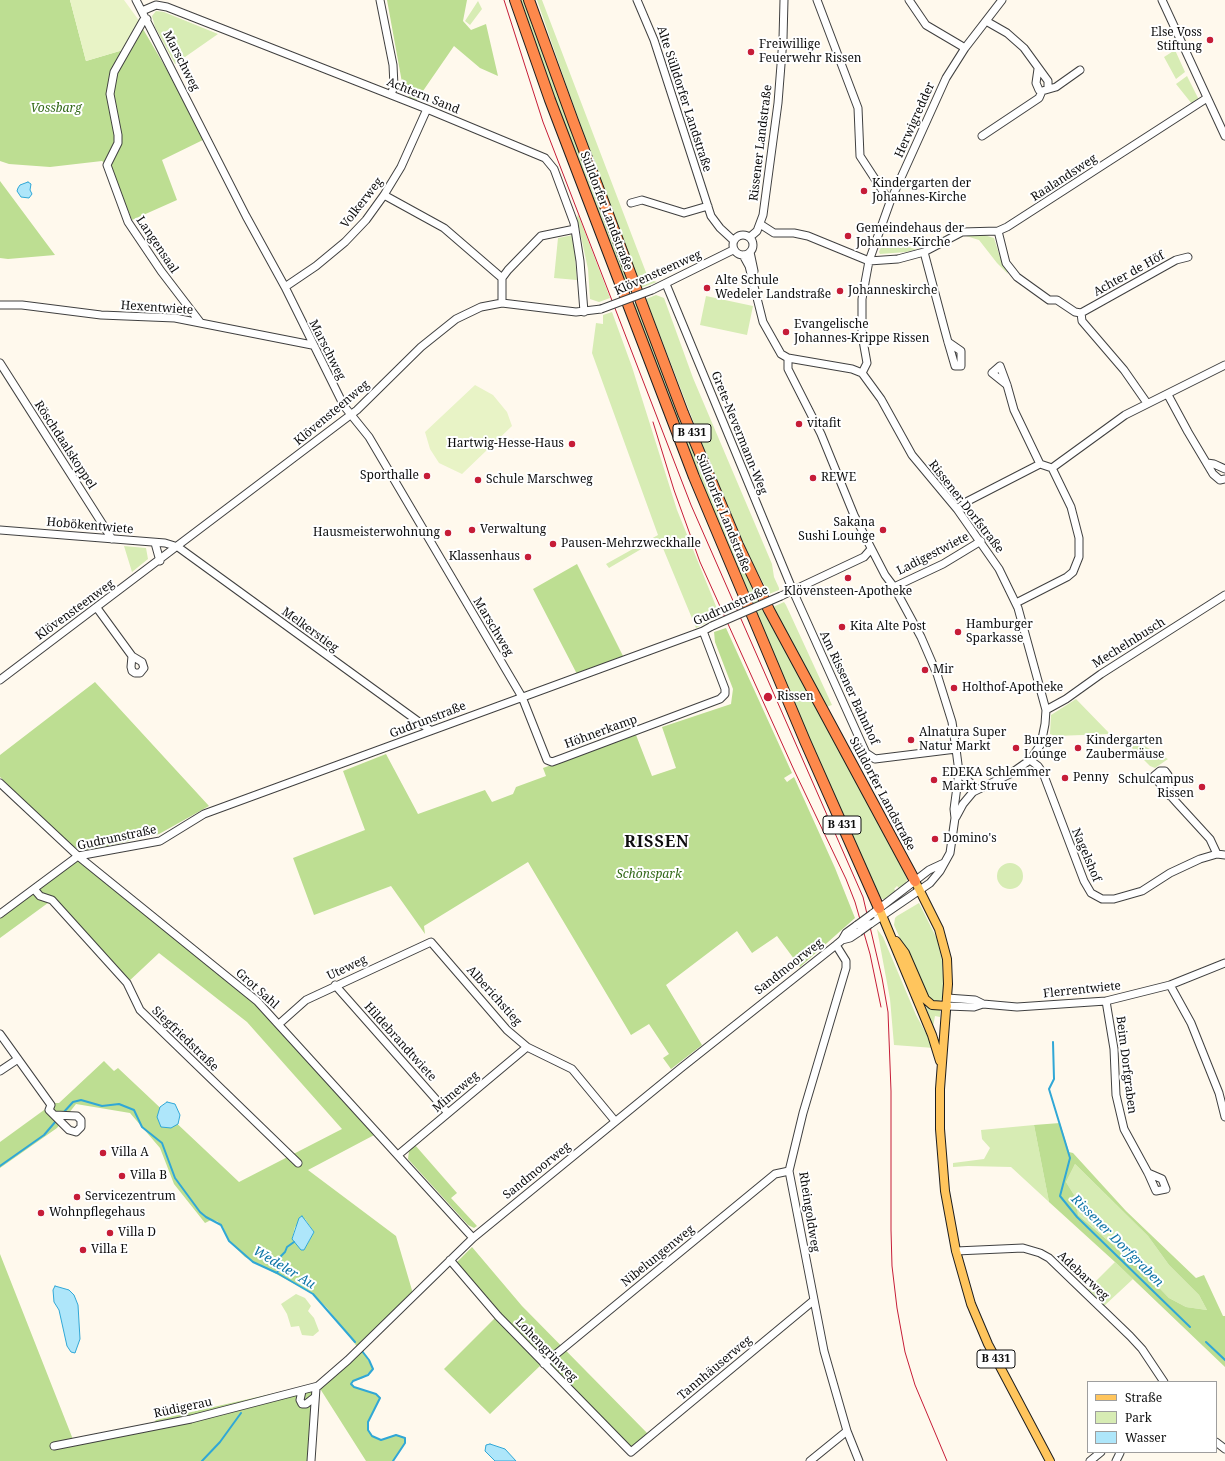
<!DOCTYPE html>
<html>
<head>
<meta charset="utf-8">
<style>
  body { margin:0 }
  #map { position:relative; width:1225px; height:1461px; overflow:hidden; background:#fff9ed; font-family:"Noto Serif",serif }
  canvas { display:block }
  .legend { position:absolute; left:1087px; top:1381px; width:130px; height:72px; box-sizing:border-box; background:#fff; border:1px solid #9e9e9e; margin:0; padding:5px 7px; list-style:none; font-size:12px; color:#0d0d0d }
  .legend li { display:flex; align-items:center; gap:8px; height:20px }
  .legend b { width:20px; border:1px solid #9e9e9e }
</style>
</head>
<body>
<div id="map">
<canvas width="1225" height="1461"></canvas>
<ul class="legend">
<li><b style="height:5px;background:#ffc55d"></b>Straße</li>
<li><b style="height:11px;background:#d7ecb4"></b>Park</li>
<li><b style="height:11px;background:#aee6fa"></b>Wasser</li>
</ul>
</div>
<script>
const context = document.querySelector('canvas').getContext('2d');
context.lineJoin = 'round';
function paint(path, color) {
  context.fillStyle = color;
  context.fill(path, 'evenodd');
}
function toPath(rows) {
  const path = new Path2D();
  for (const r of rows) {
    if (r.length === 3) {
      path.moveTo(r[0] + r[2], r[1]);
      path.arc(r[0], r[1], r[2], 0, 2 * Math.PI);
      continue;
    }
    path.moveTo(r[0], r[1]);
    for (let i = 2; i < r.length; i += 2) path.lineTo(r[i], r[i + 1]);
  }
  return path;
}
function trace(path, color, width, dash) {
  context.strokeStyle = color;
  context.lineWidth = width;
  context.lineCap = dash ? 'butt' : 'round';
  context.setLineDash(dash || []);
  context.stroke(path);
}
function write(font, color, halo, rows, align = 'center') {
  context.font = font + ' "Noto Serif",serif';
  context.lineWidth = 4;
  context.setLineDash([]);
  context.textBaseline = 'middle';
  context.strokeStyle = halo;
  context.fillStyle = color;
  for (const [text, x, y, turn = 0] of rows) {
    context.save();
    context.translate(x, y);
    context.rotate((+turn || 0) * Math.PI / 180);
    context.textAlign = isNaN(turn) ? turn : align;
    if (halo) context.strokeText(text, 0, 0);
    context.fillText(text, 0, 0);
    context.restore();
  }
}
paint(toPath([
  [520,0,524,0,633,291,629,292,558,106],
  [537,0,542,0,647,275,650,280,657,282,640,288,568,90],
  [478,1,482,9,470,25,465,21],
  [156,11,164,12,218,34,175,64,155,27,152,16],
  [1175,50,1185,72,1176,79,1164,57],
  [1187,76,1199,100,1192,104,1176,84],
  [578,214,610,298,599,302,590,299,588,269,577,218],
  [573,235,577,280,554,278,558,238],
  [984,235,994,238,1000,257,1008,274,997,263,979,240,966,236],
  [884,240,915,249,922,248,906,252,880,254,879,252],
  [656,295,664,298,693,378,772,564,774,577,779,588,779,590,769,594,749,556,704,449,646,299],
  [706,296,753,306,747,335,700,325],
  [637,302,709,485,907,879,906,884,899,888,897,886,894,889,896,891,886,899,882,899,877,894,786,686,718,523,676,415,634,304],
  [612,312,632,367,677,510,720,616,696,628,660,541,643,548,609,568,606,564,658,535,592,353,596,323,603,324,603,315],
  [124,546,146,548,148,559,132,572],
  [784,602,786,605,832,705,826,707,773,607],
  [1076,699,1110,734,1055,736,1050,734,1051,715],
  [1120,736,1128,737,1168,759,1155,768,1150,766],
  [1010,876,13],
  [919,903,937,939,942,961,944,992,943,998,938,1002,928,1000,894,925,895,918,897,916],
  [877,929,883,937,916,1015,934,1048,894,1045,890,999],
  [925,1004,940,1008,940,1017,935,1016,933,1027],
  [1034,1125,1049,1202,1011,1167,968,1166,953,1167,953,1163,984,1159,990,1148,982,1139,981,1130],
  [1075,1164,1148,1236,1169,1265,1199,1295,1207,1310,1186,1307,1169,1298,1141,1269,1078,1215,1076,1198,1066,1182],
  [1115,1262,1133,1279,1104,1306,1088,1289],
  [296,1294,305,1298,311,1306,308,1311,314,1318,319,1331,313,1336,302,1335,299,1326,291,1327,287,1314,281,1304]
]), '#d7ecb4');
paint(toPath([
  [0,0,70,0,86,61,123,50,130,52,143,29,207,138,162,160,177,200,132,220,111,168,102,161,50,167,9,164,0,161],
  [387,0,467,0,463,21,471,30,486,24,498,76,480,68,454,46,414,104,403,88],
  [0,181,55,255,8,259,0,258],
  [577,564,625,660,578,676,533,589],
  [726,628,792,773,784,778,787,782,794,777,835,868,855,918,800,967,777,936,752,953,737,931,666,985,702,1045,671,1069,663,1058,669,1054,649,1024,631,1035,528,862,424,926,425,934,391,886,314,915,293,858,365,830,343,771,386,754,418,814,485,790,492,802,513,794,516,787,546,776,543,768,636,735,652,776,676,768,662,727,731,704,733,689,715,642,714,632],
  [95,682,209,806,159,834,86,851,70,846,0,777,0,755],
  [78,856,257,1001,378,1133,308,1170,396,1236,414,1297,362,1349,373,1369,363,1378,351,1382,354,1387,376,1394,380,1398,368,1422,368,1430,372,1436,381,1440,396,1435,405,1438,405,1443,393,1461,366,1461,319,1387,310,1461,0,1461,0,1254,74,1442,151,1426,156,1420,315,1384,359,1349,327,1308,313,1294,245,1257,229,1241,223,1227,217,1221,211,1220,205,1223,174,1184,160,1148,130,1113,76,1104,57,1128,0,1168,0,1142,44,1110,55,1103,59,1103,104,1061,114,1071,118,1068,239,1182,342,1129,247,1022,159,953,127,983,52,900,0,938,0,914],
  [305,1219,314,1232,304,1250,292,1239,295,1227],
  [1060,1123,1069,1152,1073,1153,1126,1211,1196,1278,1204,1275,1223,1316,1225,1316,1225,1367,1115,1262,1049,1202,1034,1125],
  [1075,1164,1148,1236,1169,1265,1199,1295,1207,1310,1186,1307,1169,1298,1141,1269,1078,1215,1076,1198,1066,1182],
  [415,1145,457,1193,451,1198,477,1226,474,1228,468,1225,408,1159,409,1151],
  [472,1247,522,1306,650,1436,631,1452,543,1363,490,1414,444,1369,497,1316,454,1265]
]), '#bdde92');
paint(toPath([
  [70,0,124,0,140,22,123,50,86,61],
  [475,385,493,395,507,412,512,426,462,474,439,463,430,449,425,432]
]), '#e8f3c6');
const water = toPath([
  [28,182,31,184,30,190,32,194,29,198,21,197,17,191,18,188,20,185,28,182],
  [167,1102,175,1104,180,1115,178,1124,171,1128,161,1127,157,1117,160,1107,167,1102],
  [302,1216,314,1232,304,1250,301,1250,292,1239,299,1218,302,1216],
  [55,1286,69,1290,74,1295,78,1305,80,1339,75,1353,71,1352,67,1346,59,1310,54,1302,53,1290,55,1286],
  [490,1444,505,1449,516,1461,495,1461,485,1451,486,1445,490,1444]
]);
paint(water, '#aee6fa');
trace(water, '#30a7d6', 1);
trace(toPath([
  [1053,1042,1054,1079,1049,1089,1070,1158,1060,1196,1077,1217,1190,1327],
  [63,1113,73,1102,81,1100,102,1106,119,1104,134,1110,142,1127,162,1143,175,1178,200,1212,206,1217,221,1225,229,1241,253,1262,277,1273,313,1294,355,1342],
  [0,1166,44,1135,56,1121],
  [277,1273,280,1267,281,1256,285,1252,287,1247,294,1242],
  [1206,1342,1225,1360],
  [362,1351,369,1360,373,1369,368,1375,353,1381,351,1384,354,1387,376,1394,380,1398,368,1422,368,1430,372,1436,381,1440,396,1435,405,1438,405,1443,393,1461],
  [202,1461,220,1442,241,1413]
]), '#30a7d6', 2);
const minor = toPath([
  [136,0,246,216,285,287,344,406,369,437,522,697,547,760,552,762,563,758,720,699,725,694,725,689,703,631],
  [380,0,393,65,394,86,391,95],
  [637,0,654,40,711,216,720,228,733,240],
  [817,0,858,108,860,156,890,202],
  [909,0,926,25,965,48],
  [1162,0,1225,136],
  [142,11,156,5,167,7,427,109,545,158,554,169,574,223,580,261,584,312],
  [147,19,143,21,114,72,110,94,118,135,118,143,107,165,128,222,161,271,200,322],
  [986,21,1007,33,1024,48,1048,81,1048,89],
  [1038,69,1036,83,1039,90,1042,91,1056,87,1080,70],
  [982,136,1039,98,1042,91],
  [384,195,444,228,502,278],
  [631,203,642,200,684,213,708,206],
  [760,224,774,233,794,233,808,236,869,261,898,259,924,252,962,232,998,231,1007,227,1207,98],
  [998,231,1006,263,1017,277,1049,300,1057,300,1075,312,1081,313,1176,260,1188,257],
  [743,245,10],
  [750,237,757,231,763,215,778,103,783,39,784,0],
  [750,252,754,271],
  [924,252,945,331,948,342,955,366,961,366,961,351,948,342],
  [743,255,749,266,763,322,781,354,788,358,852,369,862,373],
  [666,284,793,591,866,753,875,759,956,749],
  [285,287,316,266,345,242,366,220,384,195,401,167,427,109],
  [652,290,733,250],
  [502,303,502,278,508,270,541,236,575,229],
  [0,305,22,305,101,315,175,318,312,345],
  [1081,313,1082,321,1124,370,1147,403],
  [788,358,788,369,821,434,854,515,885,575,894,587,921,637,937,674,952,722,956,749,959,772,954,809,955,818,950,853,940,871,930,883,870,924],
  [0,363,112,539],
  [862,373,881,399,912,455,957,509,999,569,1018,608,1046,710,1045,724,1041,744,1030,760,1010,774,973,792,963,804,956,817],
  [862,373,867,363,862,335,862,299,869,261,890,202,946,78,965,48,1002,0],
  [1007,385,992,373,1000,366,1007,385,1014,410,1040,464],
  [1168,395,1188,432,1213,474,1220,480,1225,479],
  [1207,463,1214,464,1225,469],
  [1052,468,1125,415,1225,365],
  [957,509,968,501,1040,464,1052,468],
  [0,530,165,543,178,547,430,730],
  [155,543,160,561],
  [894,587,943,564,981,541],
  [781,596,864,557,871,549],
  [1016,603,1067,577,1073,572,1079,557,1079,538,1071,507,1052,468],
  [97,608,132,656,142,662,144,668,140,673,135,673,132,671,131,667,132,656],
  [0,680,357,410,421,347,456,319,481,307,502,303,576,312,601,309],
  [1046,710,1066,699,1101,674,1225,595],
  [1030,760,1038,766,1043,773,1084,881,1091,893,1102,899,1114,899,1142,891,1170,873,1200,859,1217,854,1225,855],
  [959,772,977,789],
  [0,783,78,856,257,1001,473,1238],
  [1170,796,1168,775,1165,771,1160,771,1154,776,1160,784,1177,803,1210,839,1217,854],
  [34,889,40,896,52,900,127,983,140,1010,298,1163],
  [0,914,78,856,160,841,204,814,703,631,712,626],
  [872,914,929,870,944,863],
  [842,940,850,938,859,932],
  [836,945,846,961,846,968,803,1113,789,1171,824,1351,847,1431,859,1461],
  [335,985,448,1113],
  [1170,985,1191,1023,1219,1093,1225,1117],
  [947,998,975,1000,983,1004,1017,1007,1106,1001,1170,985,1225,963],
  [1106,1001,1114,1049,1116,1095,1124,1129,1148,1173,1156,1191,1166,1189,1162,1179,1148,1173],
  [947,1006,974,1007,983,1004],
  [279,1024,306,1000,431,942,507,1030,527,1047,572,1069,615,1121],
  [0,1034,51,1105,49,1110,69,1130,76,1132,81,1127,81,1120,77,1116,55,1115],
  [0,1071,18,1059],
  [398,1155,527,1047],
  [956,1251,1023,1248,1040,1253,1049,1258,1130,1336,1142,1349,1164,1382],
  [450,1260,498,1316,631,1452,813,1301],
  [544,1364,775,1174,789,1171],
  [302,1391,300,1400,302,1404,306,1404,315,1397],
  [1216,1442,1225,1449],
  [54,1446,191,1419,318,1386,348,1360,473,1238,681,1068,836,945,842,940,846,933,857,925],
  [311,1461,316,1388],
  [810,1461,847,1431],
  [1090,1461,1101,1452],
  [1116,1461,1120,1453,1119,1452]
]);
const major = toPath([
  [915,881,939,929,947,959,948,984,940,1089,940,1129,945,1191,956,1251,971,1304,988,1344,1050,1461],
  [879,908,932,1035,940,1061],
  [896,941,905,953,925,999,932,1005,947,1006]
]);
const highway = toPath([
  [515,0,550,100,694,477,805,741,879,908],
  [529,0,573,121,683,413,738,545,769,610,915,881]
]);
trace(minor, '#404040', 9);
trace(major, '#1e1e1e', 10);
trace(highway, '#1e1e1e', 12);
trace(minor, '#fff', 7);
trace(major, '#ffc55d', 8);
trace(highway, '#fe894c', 10);
trace(toPath([
  [504,0,543,122,691,505,863,897,882,978,888,1012,891,1091,891,1230,892,1266,897,1308,905,1352,915,1385,947,1461],
  [653,422,674,490,700,562,794,770,846,879,855,902,870,954,881,1007]
]), '#c61c37', 1);
const minorBridge = toPath([
  [601,309,652,290],
  [712,626,781,596],
  [857,925,872,914],
  [859,932,870,924]
]);
trace(minorBridge, '#404040', 9, []);
trace(minorBridge, '#fff', 7);
for (const [x, y, r, color] of [
  [1210,40,4,"#c61c37"],
  [751,52,4,"#c61c37"],
  [864,191,4,"#c61c37"],
  [848,236,4,"#c61c37"],
  [707,288,4,"#c61c37"],
  [840,291,4,"#c61c37"],
  [786,332,4,"#c61c37"],
  [799,424,4,"#c61c37"],
  [572,444,4,"#c61c37"],
  [427,476,4,"#c61c37"],
  [813,478,4,"#c61c37"],
  [478,480,4,"#c61c37"],
  [472,530,4,"#c61c37"],
  [883,530,4,"#c61c37"],
  [448,533,4,"#c61c37"],
  [553,544,4,"#c61c37"],
  [528,557,4,"#c61c37"],
  [848,578,4,"#c61c37"],
  [842,627,4,"#c61c37"],
  [958,632,4,"#c61c37"],
  [925,670,4,"#c61c37"],
  [954,688,4,"#c61c37"],
  [768,697,5,"#c61c37"],
  [911,740,4,"#c61c37"],
  [1016,748,4,"#c61c37"],
  [1078,748,4,"#c61c37"],
  [1065,778,4,"#c61c37"],
  [934,780,4,"#c61c37"],
  [1202,787,4,"#c61c37"],
  [935,839,4,"#c61c37"],
  [103,1153,4,"#c61c37"],
  [122,1176,4,"#c61c37"],
  [77,1197,4,"#c61c37"],
  [41,1213,4,"#c61c37"],
  [110,1233,4,"#c61c37"],
  [83,1250,4,"#c61c37"]
]) {
  const dot = new Path2D();
  dot.arc(x, y, r, 0, 2 * Math.PI);
  context.fillStyle = color;
  context.fill(dot);
  trace(dot, '#fff', 1.5);
}
for (const [x, y, w] of [
  [692,433,38],
  [842,825,38],
  [996,1359,38]
]) {
  const box = new Path2D();
  box.roundRect(x - w / 2, y - 9, w, 18, 3);
  context.fillStyle = '#fff';
  context.fill(box);
  trace(box, '#0d0d0d', 1);
}
write('bold 11px', '#0d0d0d', null, [
  ["B 431",692,433],
  ["B 431",842,825],
  ["B 431",996,1359]
]);
write('12px', '#0d0d0d', '#fff', [
  ["Else Voss",1202,33,"right"],
  ["Stiftung",1202,47,"right"],
  ["Freiwillige",759,45],
  ["Feuerwehr Rissen",759,59],
  ["Kindergarten der",872,184],
  ["Johannes-Kirche",872,198],
  ["Gemeindehaus der",856,229],
  ["Johannes-Kirche",856,243],
  ["Alte Schule",715,281],
  ["Wedeler Landstraße",715,295],
  ["Johanneskirche",848,291],
  ["Evangelische",794,325],
  ["Johannes-Krippe Rissen",794,339],
  ["vitafit",807,424],
  ["Hartwig-Hesse-Haus",564,444,"right"],
  ["Sporthalle",419,476,"right"],
  ["REWE",821,478],
  ["Schule Marschweg",486,480],
  ["Sakana",875,523,"right"],
  ["Sushi Lounge",875,537,"right"],
  ["Verwaltung",480,530],
  ["Hausmeisterwohnung",440,533,"right"],
  ["Pausen-Mehrzweckhalle",561,544],
  ["Klassenhaus",520,557,"right"],
  ["Klövensteen-Apotheke",848,592,"center"],
  ["Hamburger",966,625],
  ["Sparkasse",966,639],
  ["Kita Alte Post",850,627],
  ["Mir",933,670],
  ["Holthof-Apotheke",962,688],
  ["Rissen",777,697],
  ["Alnatura Super",919,733],
  ["Natur Markt",919,747],
  ["Burger",1024,741],
  ["Lounge",1024,755],
  ["Kindergarten",1086,741],
  ["Zaubermäuse",1086,755],
  ["EDEKA Schlemmer",942,773],
  ["Markt Struve",942,787],
  ["Penny",1073,778],
  ["Schulcampus",1194,780,"right"],
  ["Rissen",1194,794,"right"],
  ["Domino's",943,839],
  ["Villa A",111,1153],
  ["Villa B",130,1176],
  ["Servicezentrum",85,1197],
  ["Wohnpflegehaus",49,1213],
  ["Villa D",118,1233],
  ["Villa E",91,1250]
], 'left');
write('12px', '#0d0d0d', '#fff', [
  ["Marschweg",181,61,63],
  ["Achtern Sand",423,96,22],
  ["Alte Sülldorfer Landstraße",684,99,72],
  ["Herwigredder",915,120,-66],
  ["Rissener Landstraße",761,143,-83],
  ["Raalandsweg",1064,178,-33],
  ["Volkerweg",362,203,-52],
  ["Sülldorfer Landstraße",606,211,69],
  ["Langensaal",157,245,56],
  ["Klövensteenweg",658,273,-24],
  ["Achter de Höf",1129,274,-29],
  ["Hexentwiete",157,308,4],
  ["Marschweg",327,350,63],
  ["Klövensteenweg",332,413,-40],
  ["Grete-Nevermann-Weg",739,433,68],
  ["Röschdaalskoppel",65,445,57],
  ["Rissener Dorfstraße",966,507,52],
  ["Sülldorfer Landstraße",723,513,68],
  ["Hobökentwiete",90,526,5],
  ["Ladigestwiete",933,554,-27],
  ["Gudrunstraße",731,606,-24],
  ["Klövensteenweg",75,610,-36],
  ["Marschweg",493,627,59],
  ["Melkerstieg",310,630,36],
  ["Mechelnbusch",1129,643,-32],
  ["Am Rissener Bahnhof",849,688,65],
  ["Gudrunstraße",428,720,-21],
  ["Höhnerkamp",601,732,-20],
  ["Sülldorfer Landstraße",882,794,62],
  ["Gudrunstraße",117,838,-12],
  ["Nagelshof",1086,855,67],
  ["Sandmoorweg",789,967,-38],
  ["Uteweg",347,968,-25],
  ["Grot Sahl",257,989,42],
  ["Flerrentwiete",1082,990,-6],
  ["Alberichstieg",494,996,48],
  ["Siegfriedstraße",185,1039,44],
  ["Hildebrandtwiete",400,1042,48],
  ["Beim Dorfgraben",1126,1065,83],
  ["Mimeweg",456,1092,-40],
  ["Sandmoorweg",537,1171,-39],
  ["Rheingoldweg",809,1212,81],
  ["Nibelungenweg",658,1256,-39],
  ["Adebarweg",1083,1276,43],
  ["Lohengrinweg",546,1350,46],
  ["Tannhäuserweg",715,1368,-40],
  ["Rüdigerau",183,1408,-12]
]);
write('italic 12px', '#336919', '#fff', [
  ["Vossbarg",56,109],
  ["Schönspark",649,875]
]);
write('italic 13px', '#0e75a7', '#fff', [
  ["Rissener Dorfgraben",1117,1241,45],
  ["Wedeler Au",284,1268,31]
]);
context.letterSpacing = '1px';
write('bold 16px', '#0d0d0d', '#fff', [
  ["RISSEN",657,842]
]);
context.letterSpacing = '0px';
</script>
</body>
</html>
